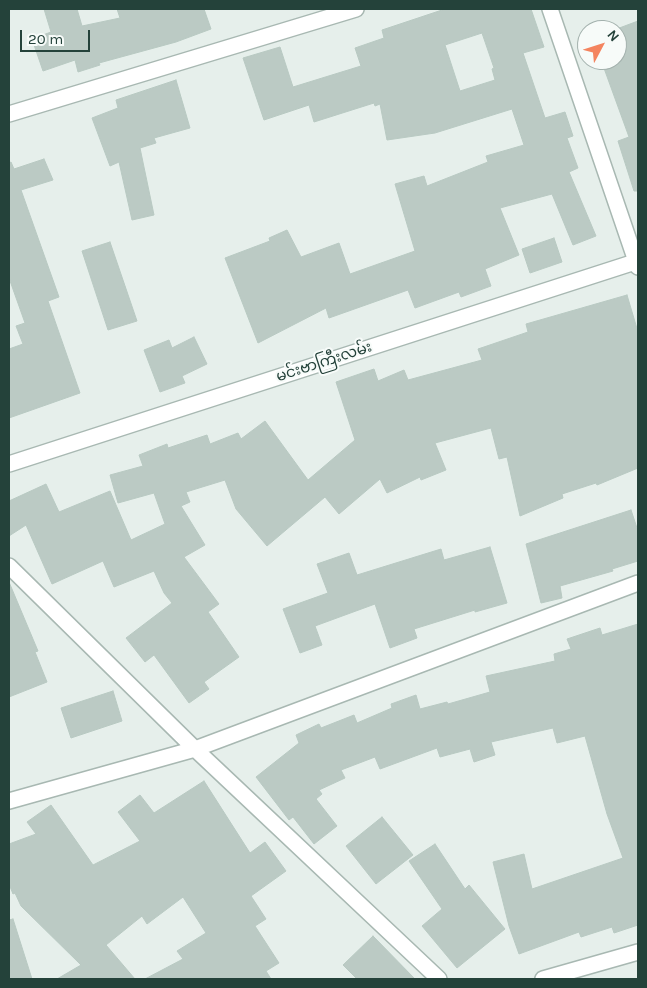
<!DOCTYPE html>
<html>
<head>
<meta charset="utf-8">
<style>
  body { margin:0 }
  #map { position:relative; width:647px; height:988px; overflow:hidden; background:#e6efeb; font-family:Karla,sans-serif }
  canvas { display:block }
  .frame { position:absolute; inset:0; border:10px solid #24423a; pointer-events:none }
  .north { position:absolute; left:577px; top:20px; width:50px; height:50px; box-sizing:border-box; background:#f7fbf9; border:1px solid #a3b1ad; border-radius:50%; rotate:50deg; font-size:14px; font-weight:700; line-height:20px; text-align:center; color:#24423a }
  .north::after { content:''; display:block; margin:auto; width:18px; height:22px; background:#f4845f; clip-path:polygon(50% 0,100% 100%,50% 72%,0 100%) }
  .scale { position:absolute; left:20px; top:30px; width:70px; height:22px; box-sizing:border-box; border:2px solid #24423a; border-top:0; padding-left:6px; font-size:15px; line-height:18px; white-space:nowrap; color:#24423a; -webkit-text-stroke:4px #f7fbf9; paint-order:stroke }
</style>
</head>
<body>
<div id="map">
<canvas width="647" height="988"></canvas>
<div class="frame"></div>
<div class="north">N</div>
<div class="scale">20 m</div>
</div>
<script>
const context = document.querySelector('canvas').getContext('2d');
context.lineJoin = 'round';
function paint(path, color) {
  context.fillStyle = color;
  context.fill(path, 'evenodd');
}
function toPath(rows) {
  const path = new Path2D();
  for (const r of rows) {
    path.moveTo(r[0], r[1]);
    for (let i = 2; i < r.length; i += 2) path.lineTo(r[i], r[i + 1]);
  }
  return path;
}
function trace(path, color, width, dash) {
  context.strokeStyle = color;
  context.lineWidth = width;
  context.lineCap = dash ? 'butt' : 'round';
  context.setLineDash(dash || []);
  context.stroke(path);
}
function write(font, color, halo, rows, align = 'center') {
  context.font = font + ' Karla,"Noto Sans Myanmar",sans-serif';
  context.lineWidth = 4;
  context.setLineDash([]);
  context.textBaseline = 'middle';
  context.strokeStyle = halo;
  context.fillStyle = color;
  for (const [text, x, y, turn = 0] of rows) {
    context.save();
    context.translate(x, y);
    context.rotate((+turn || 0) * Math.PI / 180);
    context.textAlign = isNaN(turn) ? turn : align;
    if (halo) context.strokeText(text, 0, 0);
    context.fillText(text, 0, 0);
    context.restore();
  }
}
const building = toPath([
  [44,9,77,9,82,26,120,18,117,9,204,9,211,29,176,42,99,63,100,65,78,72,75,60,43,71,32,39,51,32,44,9],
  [445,9,531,9,544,47,523,53,545,118,565,112,573,136,567,138,578,168,569,172,596,236,573,245,552,194,500,208,519,255,485,269,491,286,461,297,459,292,415,308,408,290,329,318,326,308,258,343,225,258,270,241,269,238,287,230,301,257,339,243,350,274,415,251,395,184,424,176,427,186,488,162,486,156,524,145,512,109,435,133,387,140,380,104,375,106,374,103,314,122,309,105,264,120,243,58,280,47,293,87,361,66,355,48,384,38,382,30,445,9],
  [482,33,494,68,492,69,495,80,460,91,445,45,482,33],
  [638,21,638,191,634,191,618,141,629,137,601,60,617,60,617,30,614,30,638,21],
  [176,80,190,128,154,138,156,143,140,148,154,215,132,220,119,162,110,166,92,118,118,108,116,100,176,80],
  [44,159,53,180,21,190,59,297,48,301,80,393,9,418,9,349,23,344,16,326,25,323,9,278,9,163,11,162,14,169,44,159],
  [554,238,562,262,530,273,522,249,554,238],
  [110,242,137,321,108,330,82,251,110,242],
  [627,295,638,332,638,468,597,485,596,483,562,494,563,498,520,516,507,457,499,459,491,428,435,443,446,470,421,480,420,477,387,493,380,479,339,514,325,497,267,546,236,509,225,480,186,492,190,502,181,506,205,545,184,557,219,604,208,612,239,657,204,682,209,689,189,703,154,655,145,662,126,638,172,603,164,593,154,571,114,587,103,561,52,584,26,525,9,536,9,501,46,484,59,512,110,491,131,540,165,524,154,493,118,503,110,475,143,466,139,455,167,444,168,448,207,435,210,444,238,433,241,439,265,421,308,480,355,440,336,382,374,369,378,381,404,370,408,380,482,360,478,349,528,332,526,324,627,295],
  [194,337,207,364,182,376,185,383,160,392,144,350,169,340,172,348,194,337],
  [631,510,638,531,638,561,612,569,613,571,560,586,562,598,541,603,526,544,631,510],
  [490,547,507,603,475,612,475,610,414,629,417,638,390,648,375,604,315,626,322,645,300,653,283,609,328,593,317,564,349,553,357,575,441,549,444,560,490,547],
  [9,582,38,651,35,652,47,682,9,697,9,582],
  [638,624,638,925,614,933,612,927,581,937,579,932,519,954,509,926,493,862,524,854,532,889,623,858,607,814,585,736,557,743,553,728,491,742,495,755,474,762,470,749,440,757,437,748,380,769,375,757,341,770,345,778,319,790,322,794,316,799,337,826,314,844,293,817,289,820,256,777,299,743,296,735,319,724,321,728,354,715,357,723,392,708,391,704,416,695,420,709,447,702,448,704,490,692,486,676,555,661,554,654,571,649,567,639,600,628,602,635,638,624],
  [113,691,122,721,71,738,61,708,113,691],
  [204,781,250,853,265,842,286,871,251,896,266,919,255,926,279,963,266,971,271,979,145,979,183,959,177,951,206,933,183,897,147,924,142,916,106,945,135,979,57,979,81,965,21,906,15,893,13,894,9,884,9,844,36,834,27,822,51,805,93,865,140,841,118,812,140,795,154,813,204,781],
  [382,817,413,855,376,884,346,846,382,817],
  [435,844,465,889,469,885,505,929,457,968,422,926,442,909,409,861,435,844],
  [13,919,32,979,9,979,9,920,13,919],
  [373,936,415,979,357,979,343,965,373,936]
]);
paint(building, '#bbcac4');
trace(building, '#b8c9c2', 1);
const street = toPath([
  [550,9,638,267],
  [9,114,356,9],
  [9,464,638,261],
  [9,566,195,749,439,979],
  [9,801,195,749,638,583],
  [543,979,638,952]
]);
trace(street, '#a8b8b2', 18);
trace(street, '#fff', 15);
write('15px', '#24423a', '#f7fbf9', [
  ["မင်းဗာကြီးလမ်း",324,362,-18]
]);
</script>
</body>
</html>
